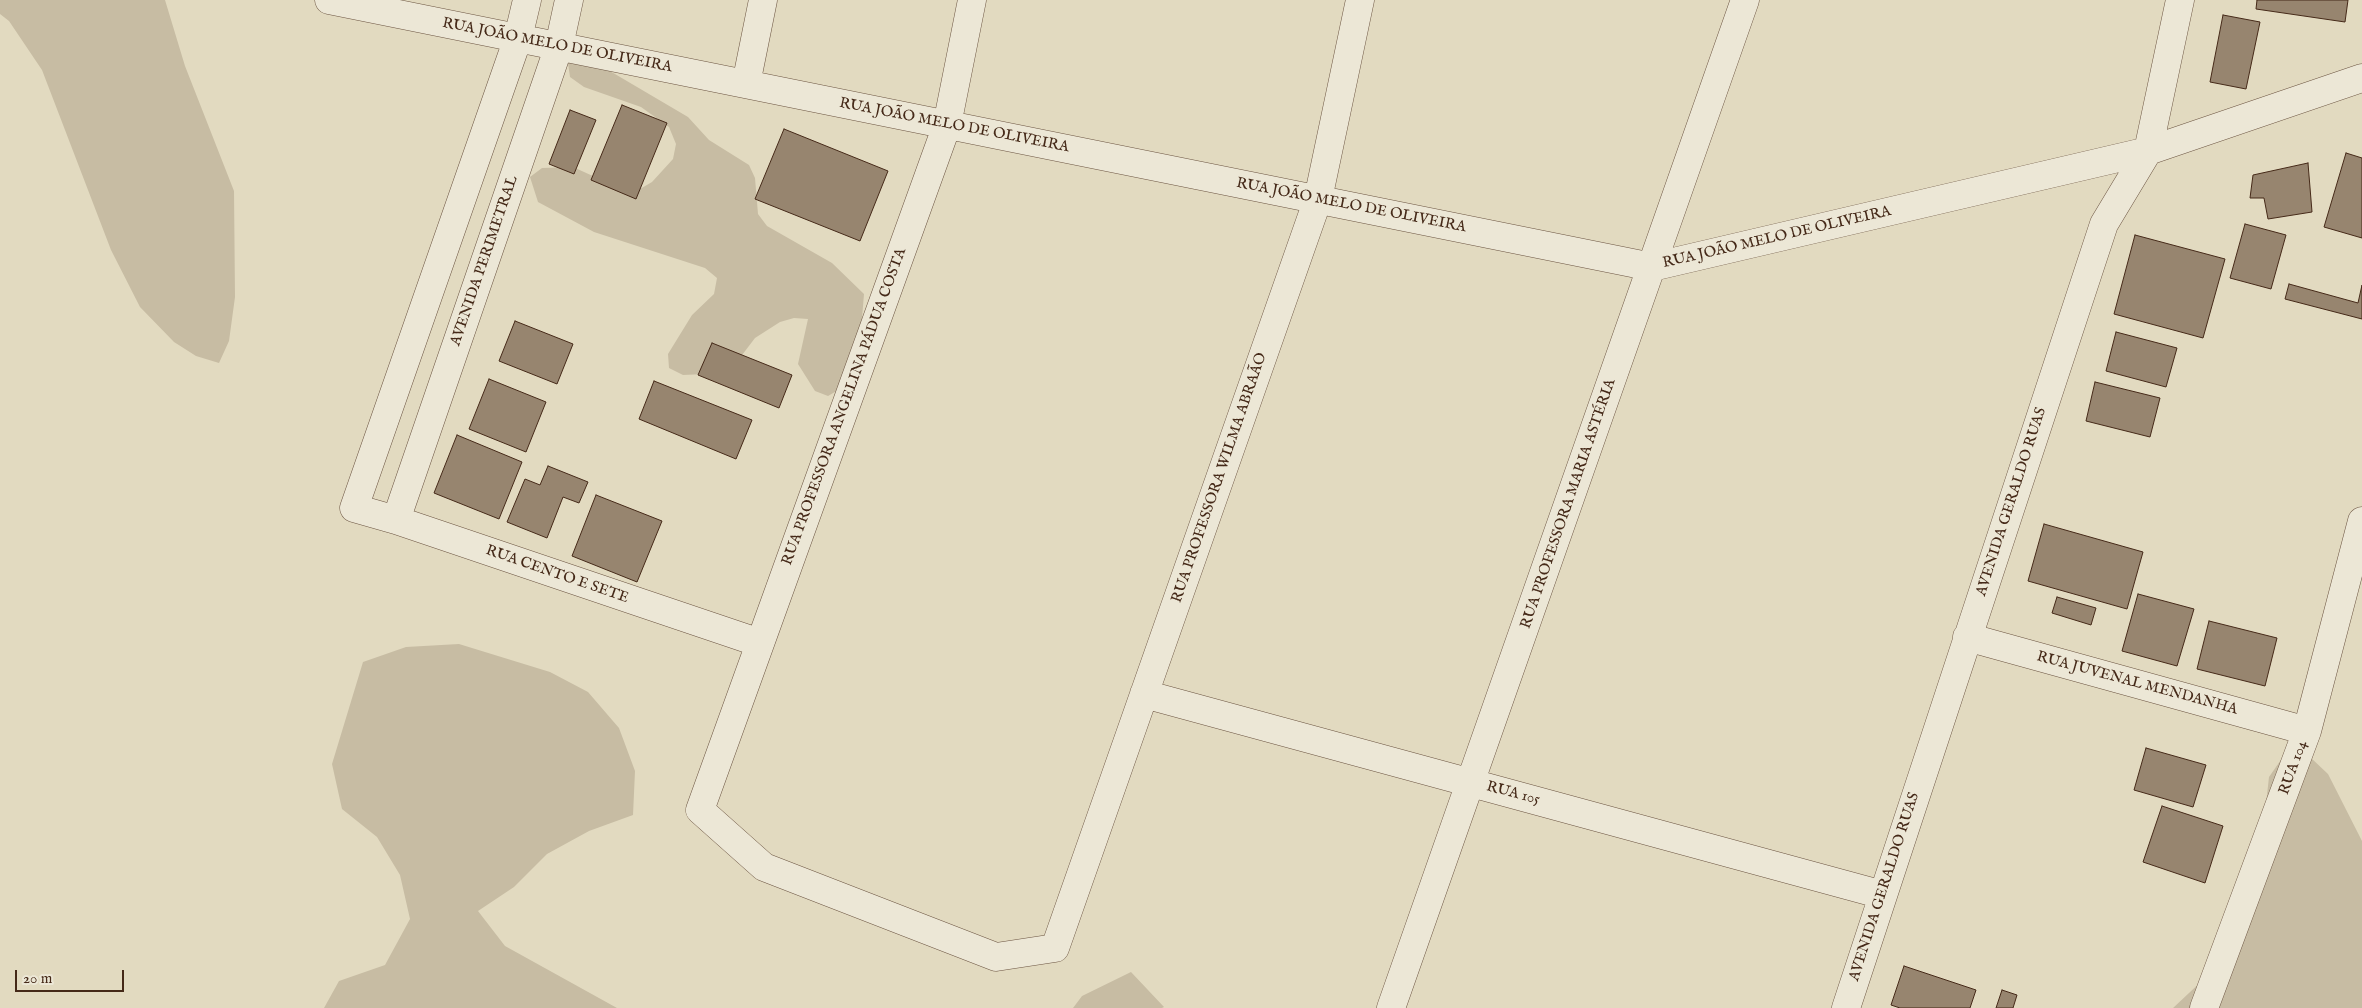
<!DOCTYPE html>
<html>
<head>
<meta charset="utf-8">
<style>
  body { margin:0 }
  #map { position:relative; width:2362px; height:1008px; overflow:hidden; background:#e2dac0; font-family:"IM FELL English",serif }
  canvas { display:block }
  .scale { position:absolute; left:15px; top:970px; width:109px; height:22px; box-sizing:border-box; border:2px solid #452918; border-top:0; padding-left:6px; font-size:15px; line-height:18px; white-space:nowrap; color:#452918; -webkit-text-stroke:4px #ece7d6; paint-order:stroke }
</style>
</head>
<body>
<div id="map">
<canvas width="2362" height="1008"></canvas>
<div class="scale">20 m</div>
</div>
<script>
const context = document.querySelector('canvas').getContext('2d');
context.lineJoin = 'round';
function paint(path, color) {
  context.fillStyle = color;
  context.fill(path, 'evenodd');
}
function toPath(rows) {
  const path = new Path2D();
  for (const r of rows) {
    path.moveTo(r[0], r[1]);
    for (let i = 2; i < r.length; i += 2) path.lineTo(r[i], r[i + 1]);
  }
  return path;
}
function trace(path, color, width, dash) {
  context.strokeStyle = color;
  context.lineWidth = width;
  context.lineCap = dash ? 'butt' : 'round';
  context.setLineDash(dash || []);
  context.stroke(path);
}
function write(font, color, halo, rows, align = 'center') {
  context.font = font + ' "IM FELL English",serif';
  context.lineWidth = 4;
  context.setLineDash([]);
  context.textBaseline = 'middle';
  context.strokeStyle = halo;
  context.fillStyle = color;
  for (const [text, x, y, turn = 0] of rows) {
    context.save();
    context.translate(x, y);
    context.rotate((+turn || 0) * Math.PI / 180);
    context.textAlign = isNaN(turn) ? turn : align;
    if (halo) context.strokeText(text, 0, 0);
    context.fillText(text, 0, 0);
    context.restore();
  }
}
paint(toPath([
  [0,0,165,0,185,66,234,191,235,297,229,341,219,363,196,356,174,342,140,307,111,250,42,70,9,21,0,14],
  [583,60,598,64,688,117,709,140,749,165,755,178,758,214,767,226,832,263,864,294,861,330,840,389,828,396,815,391,798,364,808,319,794,318,780,322,755,338,736,363,706,374,683,375,669,368,668,354,692,315,714,294,717,278,705,268,594,232,538,202,530,177,542,168,573,167,626,191,640,189,652,182,673,159,676,144,669,127,641,107,584,87,570,77,568,63],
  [459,644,550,672,588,692,619,728,635,771,633,815,589,831,547,854,514,887,478,911,505,946,617,1008,324,1008,339,981,385,965,410,919,400,875,377,837,342,809,332,764,363,662,406,647],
  [2285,754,2310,757,2328,774,2362,841,2362,1008,2173,1008,2205,978,2206,962,2236,915,2263,831,2269,777],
  [1131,972,1164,1007,1162,1008,1073,1008,1082,996]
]), '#c7bca3');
const building = toPath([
  [2257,0,2348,0,2345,22,2256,9,2257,0],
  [2223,15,2260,22,2246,89,2210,82,2223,15],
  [622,105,667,123,636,199,591,180,622,105],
  [570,110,596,120,574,174,549,164,570,110],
  [784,129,888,171,860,241,755,199,784,129],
  [2346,153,2362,158,2362,238,2324,227,2346,153],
  [2308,163,2312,212,2268,219,2264,198,2250,198,2253,175,2308,163],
  [2245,224,2286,235,2271,289,2230,278,2245,224],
  [2135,235,2225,259,2203,338,2114,314,2135,235],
  [2289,284,2358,303,2362,285,2362,319,2285,299,2289,284],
  [515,321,573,344,557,384,499,361,515,321],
  [2116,332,2177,348,2166,387,2106,371,2116,332],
  [712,343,792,375,779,408,698,375,712,343],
  [489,379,546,402,526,452,469,429,489,379],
  [654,381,752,420,736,459,639,419,654,381],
  [2095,382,2160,398,2150,437,2086,421,2095,382],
  [457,435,522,462,499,519,434,493,457,435],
  [548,466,588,482,579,503,563,497,547,538,507,522,525,479,540,485,548,466],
  [596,495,662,521,637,582,572,556,596,495],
  [2044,524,2143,552,2127,609,2028,581,2044,524],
  [2138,594,2194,609,2177,666,2122,651,2138,594],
  [2057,597,2096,608,2091,625,2052,613,2057,597],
  [2209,621,2277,638,2265,686,2197,669,2209,621],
  [2146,748,2206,765,2193,807,2134,790,2146,748],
  [2162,806,2223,826,2205,883,2143,862,2162,806],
  [1904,966,1976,990,1970,1008,1900,1008,1891,1005,1904,966],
  [2002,990,2017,995,2013,1008,1996,1008,2002,990]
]);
paint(building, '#97856f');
trace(building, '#452918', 1);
const minor = toPath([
  [329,0,1652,267,2148,151,2362,78],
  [527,0,518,38,354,508,396,520,760,643],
  [972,0,947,125,700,810,764,867,996,957,1055,948,1318,199,1360,0],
  [746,84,763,0],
  [396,520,559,46,569,0],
  [1967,637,2307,731],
  [1144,694,1883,895],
  [1391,1008,1745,0],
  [1846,1008,2104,224,2148,151,2180,0],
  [2204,1008,2307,731,2362,521]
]);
trace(minor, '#6c5542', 29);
trace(minor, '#ece7d6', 28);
write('15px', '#452918', '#ece7d6', [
  ["RUA JOÃO MELO DE OLIVEIRA",557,46,11],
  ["RUA JOÃO MELO DE OLIVEIRA",954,126,11],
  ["RUA JOÃO MELO DE OLIVEIRA",1351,206,11],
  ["RUA JOÃO MELO DE OLIVEIRA",1777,238,-13],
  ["AVENIDA PERIMETRAL",485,261,-71],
  ["RUA PROFESSORA ANGELINA PÁDUA COSTA",845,407,-70],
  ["RUA PROFESSORA WILMA ABRAÃO",1220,478,-71],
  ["AVENIDA GERALDO RUAS",2012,502,-72],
  ["RUA PROFESSORA MARIA ASTÉRIA",1569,504,-71],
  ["RUA CENTO E SETE",557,575,19],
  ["RUA JUVENAL MENDANHA",2137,684,15],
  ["RUA 104",2294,768,-70],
  ["RUA 105",1513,794,15],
  ["AVENIDA GERALDO RUAS",1885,887,-72]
]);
</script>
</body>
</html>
